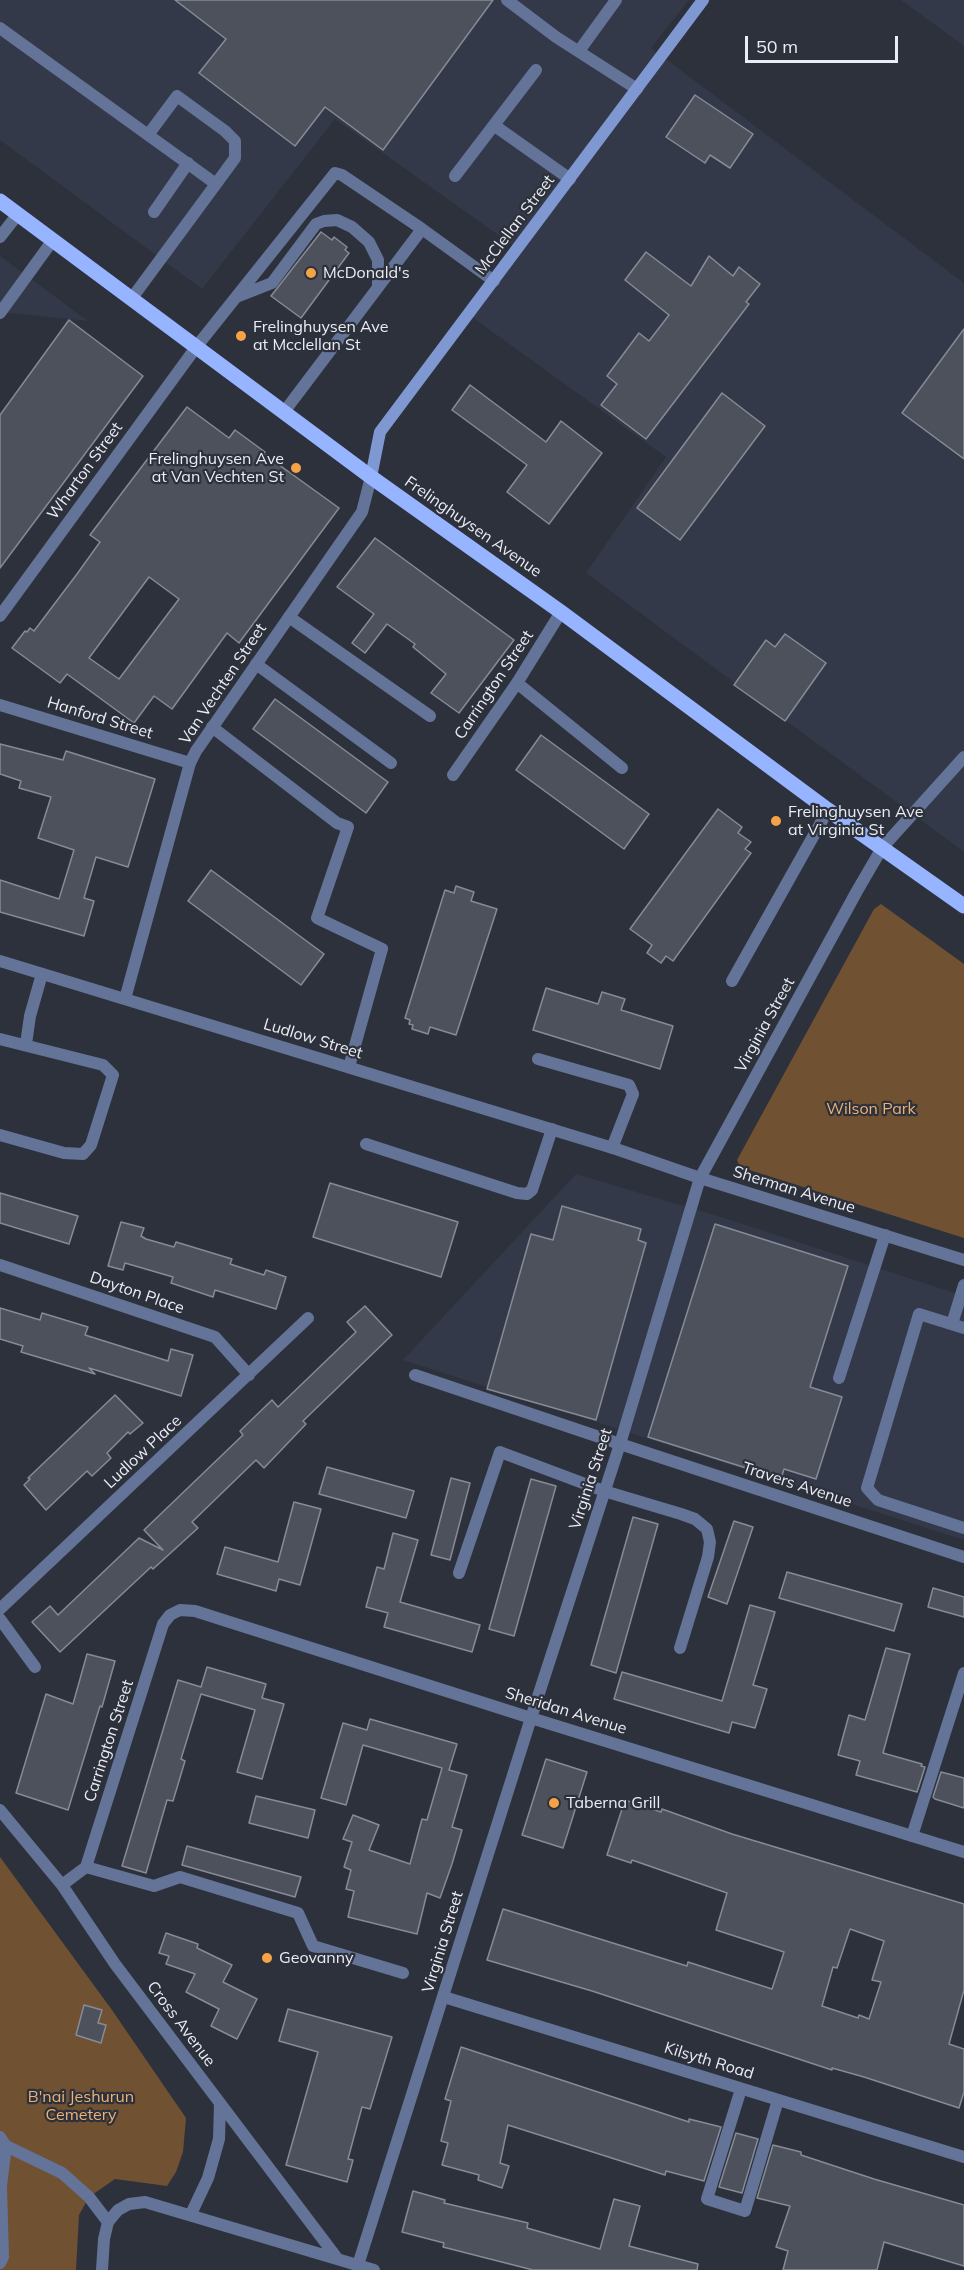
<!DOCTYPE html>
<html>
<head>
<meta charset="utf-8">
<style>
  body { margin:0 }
  #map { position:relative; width:964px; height:2270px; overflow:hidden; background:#2d313b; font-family:Mulish,sans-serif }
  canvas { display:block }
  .scale { position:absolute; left:745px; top:36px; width:153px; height:27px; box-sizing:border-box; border:3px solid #eaedf4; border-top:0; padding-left:8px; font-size:18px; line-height:21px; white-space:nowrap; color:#eaedf4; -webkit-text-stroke:4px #2d313b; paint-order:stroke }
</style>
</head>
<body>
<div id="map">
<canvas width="964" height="2270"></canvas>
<div class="scale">50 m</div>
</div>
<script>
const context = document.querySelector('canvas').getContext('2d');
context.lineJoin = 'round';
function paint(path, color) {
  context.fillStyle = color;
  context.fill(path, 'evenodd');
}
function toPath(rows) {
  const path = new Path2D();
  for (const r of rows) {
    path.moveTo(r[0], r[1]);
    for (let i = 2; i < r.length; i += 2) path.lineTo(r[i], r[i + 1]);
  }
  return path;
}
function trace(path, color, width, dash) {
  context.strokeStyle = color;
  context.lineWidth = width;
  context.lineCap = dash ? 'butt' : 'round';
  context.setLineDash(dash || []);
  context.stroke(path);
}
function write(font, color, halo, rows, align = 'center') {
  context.font = font + ' Mulish,sans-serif';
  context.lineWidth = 4.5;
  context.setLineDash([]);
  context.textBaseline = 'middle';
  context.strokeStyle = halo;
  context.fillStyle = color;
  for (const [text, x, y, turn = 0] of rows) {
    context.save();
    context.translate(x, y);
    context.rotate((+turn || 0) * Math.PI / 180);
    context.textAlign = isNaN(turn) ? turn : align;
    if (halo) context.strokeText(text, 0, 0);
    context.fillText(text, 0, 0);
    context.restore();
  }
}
paint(toPath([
  [0,0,689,0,651,48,964,283,964,852,586,573,666,457,469,315,515,247,335,119,202,289,0,140],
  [901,0,964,0,964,46],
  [0,256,88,321,0,312],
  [576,1174,724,1218,964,1296,964,1540,403,1360]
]), '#333949');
paint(toPath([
  [881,904,964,964,964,1238,740,1167,737,1160,874,909],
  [0,1857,112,2010,186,2118,183,2152,176,2172,167,2186,115,2179,89,2197,79,2215,76,2270,0,2270]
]), '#705132');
const building = toPath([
  [175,0,493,0,383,150,325,107,295,146,199,73,226,39,175,0],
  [695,95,753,134,730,168,710,155,705,163,666,137,695,95],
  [321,232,332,240,334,237,347,247,345,250,349,253,301,318,271,296,321,232],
  [646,252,691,286,709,256,733,276,739,267,760,284,746,302,749,304,646,439,601,405,617,384,607,376,639,333,649,341,669,315,625,280,646,252],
  [69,320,143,376,0,568,0,415,69,320],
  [964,329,964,459,902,413,964,329],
  [470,385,546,442,561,421,602,453,549,524,507,492,527,465,452,410,470,385],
  [722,393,765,426,680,540,637,508,722,393],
  [187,407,229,438,235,430,265,452,264,454,339,508,239,643,227,633,172,709,154,696,134,723,67,674,60,683,12,648,25,631,27,632,30,628,34,631,77,574,100,542,90,535,187,407],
  [149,577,179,599,119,679,89,658,149,577],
  [375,538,514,640,459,713,431,693,446,674,413,647,415,644,387,624,365,653,352,643,374,614,337,587,375,538],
  [785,634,826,663,785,721,734,685,766,640,775,647,785,634],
  [275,699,388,782,366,813,253,729,275,699],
  [541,735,649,814,624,849,516,770,541,735],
  [0,744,63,760,66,751,155,779,128,867,96,857,84,898,94,901,84,936,0,912,0,880,59,899,74,850,38,838,51,797,19,788,21,781,0,774,0,744],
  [718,809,742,827,738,833,751,842,745,849,751,853,673,961,666,956,661,963,647,953,652,945,630,929,718,809],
  [211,870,324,954,301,985,188,901,211,870],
  [456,886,474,892,471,901,497,909,456,1035,430,1027,428,1034,412,1029,413,1025,409,1024,410,1020,405,1018,445,890,454,893,456,886],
  [546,988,598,1004,602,992,625,999,621,1010,673,1026,660,1069,533,1030,546,988],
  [330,1183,458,1222,441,1277,313,1237,330,1183],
  [0,1193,78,1216,69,1244,0,1223,0,1193],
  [562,1206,641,1229,638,1240,646,1243,596,1420,487,1389,531,1234,553,1240,562,1206],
  [121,1222,144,1228,141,1236,146,1239,174,1247,176,1242,232,1259,230,1264,264,1275,266,1270,286,1277,276,1309,215,1290,213,1297,171,1283,173,1277,125,1263,123,1270,108,1266,121,1222],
  [715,1224,848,1266,810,1387,842,1397,816,1479,784,1469,781,1479,648,1437,715,1224],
  [365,1306,392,1335,303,1421,306,1424,264,1468,256,1460,192,1522,198,1528,153,1569,151,1567,60,1652,32,1622,50,1606,58,1615,139,1538,163,1550,144,1530,243,1435,240,1431,272,1400,278,1407,356,1332,347,1322,365,1306],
  [0,1308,40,1320,42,1313,88,1327,85,1335,168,1361,171,1349,193,1355,181,1396,89,1368,95,1374,21,1352,23,1346,0,1339,0,1308],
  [115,1395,143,1423,130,1434,128,1432,107,1453,111,1458,92,1476,87,1471,46,1510,24,1485,30,1479,28,1478,115,1395],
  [327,1467,414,1491,406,1518,319,1494,327,1467],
  [451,1478,470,1483,450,1560,431,1555,451,1478],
  [531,1479,556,1486,514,1636,489,1629,531,1479],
  [294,1502,321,1509,300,1585,279,1579,276,1591,217,1574,225,1547,278,1562,294,1502],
  [633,1517,658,1524,616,1673,591,1665,633,1517],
  [734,1521,753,1527,727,1604,708,1597,734,1521],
  [393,1533,418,1540,400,1602,480,1625,472,1652,384,1627,388,1613,366,1607,377,1567,384,1569,393,1533],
  [787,1572,902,1604,894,1631,779,1598,787,1572],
  [933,1588,964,1597,964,1617,928,1607,933,1588],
  [750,1605,775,1612,753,1685,767,1689,755,1728,732,1722,729,1733,614,1699,622,1672,722,1701,750,1605],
  [886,1648,910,1654,883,1753,922,1764,921,1766,925,1767,917,1792,856,1775,860,1761,838,1755,849,1715,865,1720,886,1648],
  [87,1654,115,1661,102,1707,100,1706,68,1810,16,1793,46,1694,73,1704,87,1654],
  [207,1667,266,1684,262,1698,284,1704,262,1779,237,1772,255,1710,201,1694,181,1759,185,1761,173,1801,167,1800,146,1873,122,1866,178,1680,201,1687,207,1667],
  [370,1719,457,1744,449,1770,467,1775,452,1827,462,1830,452,1864,440,1898,427,1893,417,1934,348,1917,354,1891,346,1889,351,1870,344,1867,352,1842,343,1839,353,1815,379,1825,369,1850,410,1864,422,1819,427,1820,442,1768,363,1745,346,1805,321,1798,343,1723,367,1730,370,1719],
  [546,1759,587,1772,563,1848,522,1835,546,1759],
  [941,1772,964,1778,964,1808,935,1799,933,1797,941,1772],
  [256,1796,315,1810,308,1838,249,1823,256,1796],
  [625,1800,661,1812,662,1809,732,1834,964,1904,964,1990,949,2044,964,2049,964,2092,959,2108,864,2077,832,2068,832,2070,592,1991,487,1960,503,1909,687,1966,688,1962,772,1989,784,1952,716,1930,727,1893,632,1860,631,1863,607,1855,625,1800],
  [850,1929,884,1941,872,1980,881,1982,869,2019,859,2015,858,2018,822,2006,833,1967,837,1968,850,1929],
  [187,1846,301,1877,295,1897,182,1865,187,1846],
  [166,1933,198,1944,197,1948,232,1965,223,1982,257,1999,237,2039,211,2026,219,2009,186,1992,195,1974,166,1964,169,1956,159,1953,166,1933],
  [84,2005,102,2010,98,2023,106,2025,101,2043,76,2035,84,2005],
  [288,2009,392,2037,370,2109,362,2107,348,2159,353,2160,347,2182,286,2165,318,2052,279,2041,288,2009],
  [461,2047,689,2122,689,2119,721,2127,704,2181,666,2171,665,2175,508,2125,500,2163,509,2166,502,2188,478,2180,479,2175,442,2165,448,2143,441,2141,451,2101,445,2099,461,2047],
  [736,2133,758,2139,742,2193,719,2187,736,2133],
  [773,2145,801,2152,801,2155,874,2179,964,2205,964,2266,884,2242,877,2270,783,2270,788,2251,776,2247,790,2206,757,2198,773,2145],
  [413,2191,445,2200,444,2203,528,2223,527,2228,600,2249,614,2199,640,2206,629,2246,698,2264,697,2270,533,2270,443,2247,444,2243,402,2232,413,2191]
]);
paint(building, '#4c515b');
trace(building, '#868b97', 1.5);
trace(toPath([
  [507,0,556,37,637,89],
  [0,28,216,184,132,298],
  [579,51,616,0],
  [495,126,570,179],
  [148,135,177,96,225,131,235,141,235,158,216,184],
  [455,176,536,70],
  [154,212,188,163],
  [422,229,494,281],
  [0,237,18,214],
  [239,296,272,283,316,224,324,221,337,220,352,227,369,242,378,260,378,287],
  [0,313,53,240],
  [197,346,335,173,342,175,422,229,284,412],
  [289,617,430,716],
  [256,664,391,763],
  [517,683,622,768],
  [212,727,337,823,348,827,317,918,382,949,349,1067],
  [732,981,828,810],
  [0,1039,103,1065,113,1075,91,1145,83,1154,64,1153,0,1135],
  [26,1044,30,1016,42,974],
  [538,1059,629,1085,633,1094,612,1148],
  [366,1144,517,1193,527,1194,532,1190,552,1129],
  [952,1324,964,1285],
  [964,1328,919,1314,867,1488,878,1500,964,1528],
  [415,1375,620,1444],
  [839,1378,885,1235],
  [459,1573,500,1452,604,1491,681,1514,695,1519,707,1529,710,1542,708,1557,680,1648],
  [912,1836,964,1673],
  [741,2089,707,2199,745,2211,778,2100],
  [0,2137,6,2146,62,2173,89,2197,108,2222],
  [0,2263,3,2257,1,2186,6,2146]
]), '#647398', 12);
trace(toPath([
  [0,616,197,346],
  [0,705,190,763],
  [453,775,517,683,561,612],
  [0,961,616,1149,700,1178,964,1260],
  [125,999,190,763,196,751,362,512,371,477],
  [0,1265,215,1337,249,1375],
  [620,1444,964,1557],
  [0,1609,308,1318],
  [0,1619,35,1667],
  [0,1810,62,1885,115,1964,337,2258],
  [86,1867,163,1624,170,1615,180,1610,195,1611,531,1718,964,1852],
  [62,1885,86,1867,154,1886,180,1877,298,1913,313,1946,403,1973],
  [444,1997,964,2157],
  [191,2214,208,2178,219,2139,220,2103],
  [358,2265,531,1718,620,1444,700,1178,857,891,882,848,964,757],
  [102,2270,104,2239,108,2222,118,2210,129,2204,145,2202,374,2270]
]), '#647398', 12);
trace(toPath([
  [371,477,380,432,703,0]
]), '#8098d2', 12);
trace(toPath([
  [0,201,371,477,561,612,828,810,964,906]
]), '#96b4ff', 15);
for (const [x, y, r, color] of [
  [311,273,6,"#f5a346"],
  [241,336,6,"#f5a346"],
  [296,468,6,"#f5a346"],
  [776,821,6,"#f5a346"],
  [554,1803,6,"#f5a346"],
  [267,1958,6,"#f5a346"]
]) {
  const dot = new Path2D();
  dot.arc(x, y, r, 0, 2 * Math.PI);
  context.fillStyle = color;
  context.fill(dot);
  trace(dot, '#2d313b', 2);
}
write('16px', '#eaedf4', '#2d313b', [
  ["McClellan Street",515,225,-53],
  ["Wharton Street",85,471,-54],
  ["Frelinghuysen Avenue",473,527,35],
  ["Van Vechten Street",223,684,-56],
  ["Carrington Street",494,685,-56],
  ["Hanford Street",100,718,17],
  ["Virginia Street",765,1025,-61],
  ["Ludlow Street",313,1039,17],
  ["Sherman Avenue",794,1190,17],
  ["Dayton Place",137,1293,19],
  ["Ludlow Place",143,1452,-43],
  ["Virginia Street",591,1479,-72],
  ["Travers Avenue",797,1485,18],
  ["Sheridan Avenue",566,1711,17],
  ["Carrington Street",109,1741,-72],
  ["Virginia Street",443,1942,-73],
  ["Cross Avenue",181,2024,53],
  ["Kilsyth Road",709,2061,17]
]);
write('16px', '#eaedf4', '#2d313b', [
  ["McDonald's",323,273],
  ["Frelinghuysen Ave",253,327],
  ["at Mcclellan St",253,345],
  ["Frelinghuysen Ave",284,459,"right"],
  ["at Van Vechten St",284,477,"right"],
  ["Frelinghuysen Ave",788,812],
  ["at Virginia St",788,830],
  ["Taberna Grill",566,1803],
  ["Geovanny",279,1958]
], 'left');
write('16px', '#edb276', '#2d313b', [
  ["Wilson Park",871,1109],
  ["B'nai Jeshurun",81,2097],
  ["Cemetery",81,2115]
]);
</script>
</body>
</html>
